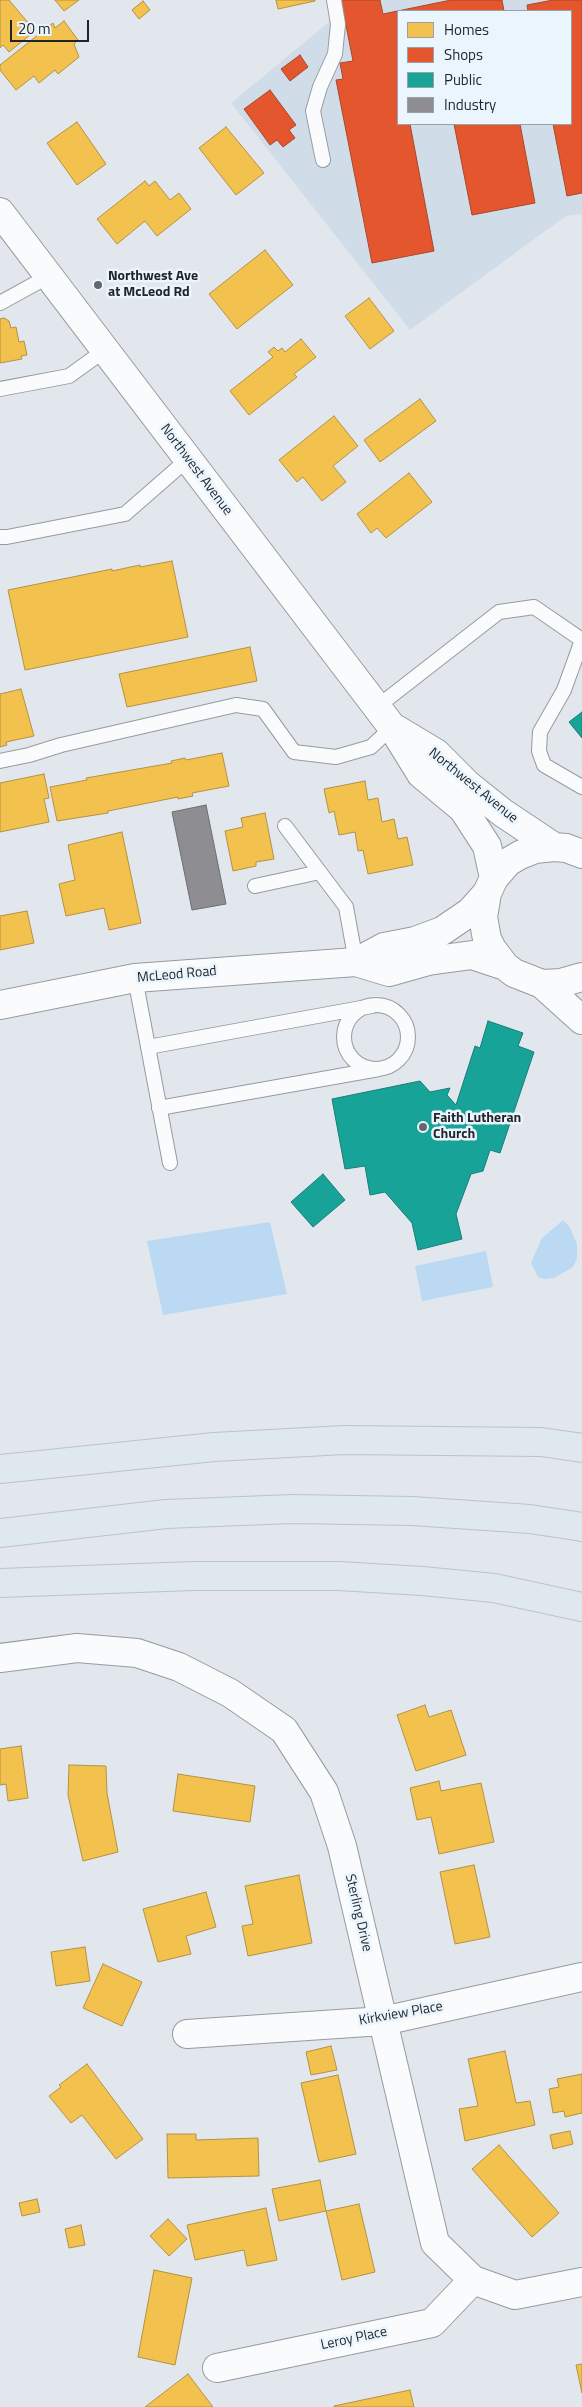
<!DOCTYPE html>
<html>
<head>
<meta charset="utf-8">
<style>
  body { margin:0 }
  #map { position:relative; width:582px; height:2407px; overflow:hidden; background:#e1e7ed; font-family:"Titillium Web",sans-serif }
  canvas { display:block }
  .legend { position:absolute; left:397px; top:10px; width:175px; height:115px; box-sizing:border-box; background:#ebf5fe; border:1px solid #99a1a8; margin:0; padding:6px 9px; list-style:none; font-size:15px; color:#1f2428 }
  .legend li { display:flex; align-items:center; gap:10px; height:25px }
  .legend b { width:25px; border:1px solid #99a1a8 }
  .scale { position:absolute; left:10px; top:20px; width:79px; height:22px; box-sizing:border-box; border:2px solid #1f2428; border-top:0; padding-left:6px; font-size:15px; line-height:18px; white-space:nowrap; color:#1f2428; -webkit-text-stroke:4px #ebf5fe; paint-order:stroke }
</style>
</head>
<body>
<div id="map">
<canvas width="582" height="2407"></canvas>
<ul class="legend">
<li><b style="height:14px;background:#f2c14e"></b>Homes</li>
<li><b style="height:14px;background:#e4572e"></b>Shops</li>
<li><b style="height:14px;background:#17a398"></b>Public</li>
<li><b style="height:14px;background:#8d8d92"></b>Industry</li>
</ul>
<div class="scale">20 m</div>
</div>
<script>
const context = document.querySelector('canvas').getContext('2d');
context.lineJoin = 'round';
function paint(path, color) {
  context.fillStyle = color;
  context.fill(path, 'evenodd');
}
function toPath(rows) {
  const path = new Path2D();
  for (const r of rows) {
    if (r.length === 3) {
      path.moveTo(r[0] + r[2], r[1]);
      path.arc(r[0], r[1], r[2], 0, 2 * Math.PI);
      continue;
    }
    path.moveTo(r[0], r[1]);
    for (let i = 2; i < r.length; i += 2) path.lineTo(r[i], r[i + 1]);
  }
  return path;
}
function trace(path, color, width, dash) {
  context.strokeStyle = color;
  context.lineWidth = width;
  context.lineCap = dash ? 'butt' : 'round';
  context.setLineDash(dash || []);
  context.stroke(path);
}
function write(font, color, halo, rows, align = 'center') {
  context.font = font + ' "Titillium Web",sans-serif';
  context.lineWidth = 5;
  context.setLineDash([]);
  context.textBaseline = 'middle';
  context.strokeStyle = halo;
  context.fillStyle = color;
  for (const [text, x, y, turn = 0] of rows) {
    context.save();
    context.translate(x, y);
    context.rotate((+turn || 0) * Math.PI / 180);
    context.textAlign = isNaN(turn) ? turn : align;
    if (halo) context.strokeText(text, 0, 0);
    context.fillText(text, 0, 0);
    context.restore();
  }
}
paint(toPath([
  [326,0,582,0,582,214,566,216,410,330,231,103,330,21],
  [398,11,571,11,571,124,398,124]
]), '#d0dde8');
paint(toPath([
  [563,1220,569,1226,577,1244,577,1258,573,1267,554,1278,545,1279,538,1277,531,1263,542,1238],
  [270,1222,287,1294,163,1315,147,1241],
  [486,1251,493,1287,422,1301,415,1266]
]), '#bbd9f2');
const homes = toPath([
  [0,0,9,0,35,31,9,52,3,45,0,48,0,0],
  [55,0,79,0,64,11,55,0],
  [276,0,315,0,315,1,278,9,276,0],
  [143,1,150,10,139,19,132,10,143,1],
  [64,21,78,40,74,44,79,57,58,74,55,70,39,83,34,76,16,90,0,70,0,65,53,23,55,28,64,21],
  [77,122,106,164,77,185,47,143,77,122],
  [226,127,264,173,236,195,199,148,226,127],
  [145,181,149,186,155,181,170,200,179,193,191,209,157,236,145,221,117,244,97,219,145,181],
  [265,250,293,285,237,329,209,294,265,250],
  [369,298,394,331,370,349,345,316,369,298],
  [4,318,9,321,11,328,16,327,19,342,24,341,27,355,21,356,22,359,0,363,0,319,4,318],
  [301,339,316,357,294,374,297,377,249,415,230,391,273,357,268,352,274,347,278,351,282,348,285,352,301,339],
  [420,399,436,421,380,462,364,440,420,399],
  [334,416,358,446,333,466,346,482,322,501,303,477,297,482,279,460,334,416],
  [409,473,432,502,386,538,377,528,371,533,357,514,409,473],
  [172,561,188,637,25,670,8,590,112,569,112,571,140,565,140,567,172,561],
  [250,647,257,681,127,707,119,674,250,647],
  [21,689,34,736,6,742,7,745,0,747,0,694,21,689],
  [222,753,229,786,192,793,193,796,178,799,178,797,108,811,108,813,57,821,50,787,87,780,86,778,172,763,171,761,185,758,186,760,222,753],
  [44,774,49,798,44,799,49,822,0,832,0,783,44,774],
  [365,781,368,800,378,798,382,822,394,819,398,839,407,837,413,865,368,874,363,850,358,851,355,832,339,835,334,811,329,813,324,789,365,781],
  [265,813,274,859,256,862,256,866,233,871,225,831,243,827,241,818,265,813],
  [122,832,141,923,109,930,104,908,66,916,59,884,75,880,68,845,122,832],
  [27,911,34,943,0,950,0,916,27,911],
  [425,1705,429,1717,451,1710,466,1755,416,1771,397,1715,425,1705],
  [21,1746,28,1798,8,1801,6,1784,0,1785,0,1749,21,1746],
  [69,1765,106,1766,107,1793,118,1852,83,1861,68,1795,69,1765],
  [178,1774,255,1786,250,1822,173,1811,178,1774],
  [439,1781,441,1791,481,1783,494,1842,439,1854,431,1817,417,1820,410,1788,439,1781],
  [474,1865,490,1937,455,1944,440,1872,474,1865],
  [299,1875,312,1943,248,1956,242,1926,253,1924,245,1886,299,1875],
  [206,1892,216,1927,186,1936,191,1954,158,1962,143,1909,206,1892],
  [85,1947,90,1981,56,1986,51,1952,85,1947],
  [103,1964,142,1982,122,2026,83,2008,103,1964],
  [331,2046,337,2070,311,2075,306,2052,331,2046],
  [505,2051,516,2103,530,2101,535,2125,465,2141,459,2109,478,2106,468,2059,505,2051],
  [87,2064,143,2139,116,2159,82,2115,71,2123,49,2096,61,2087,59,2085,87,2064],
  [582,2074,582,2113,565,2117,564,2111,553,2113,549,2089,559,2087,557,2079,582,2074],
  [338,2075,356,2154,319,2162,301,2083,338,2075],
  [570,2131,573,2144,553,2149,550,2135,570,2131],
  [167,2134,196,2134,196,2140,258,2138,259,2176,168,2178,167,2134],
  [499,2145,559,2213,532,2237,472,2169,499,2145],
  [320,2180,326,2211,279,2221,272,2189,320,2180],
  [37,2199,40,2212,22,2216,19,2203,37,2199],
  [359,2204,375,2272,342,2280,326,2211,359,2204],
  [266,2208,277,2260,247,2266,244,2250,195,2260,187,2225,266,2208],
  [168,2219,187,2239,169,2256,150,2236,168,2219],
  [81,2225,85,2245,69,2248,65,2229,81,2225],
  [154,2270,192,2278,175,2365,138,2357,154,2270],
  [582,2364,582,2393,576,2365,582,2364],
  [188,2374,213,2407,145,2407,188,2374],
  [410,2390,414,2407,334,2407,334,2406,410,2390]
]);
paint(homes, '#f2c14e');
trace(homes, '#b39243', 1);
const shops = toPath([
  [341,0,380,0,383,14,451,0,502,0,504,11,398,11,398,124,410,124,434,251,372,263,336,80,343,79,340,63,353,61,341,0],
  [553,0,582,0,582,193,567,196,553,124,571,124,571,11,528,11,527,5,553,0],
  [300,55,308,67,290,81,281,69,300,55],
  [270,90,296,125,289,130,295,138,283,147,277,140,270,145,244,109,270,90],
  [454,124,520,124,535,203,472,215,454,124]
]);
paint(shops, '#e4572e');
trace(shops, '#a9482c', 1);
const public = toPath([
  [582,712,582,738,569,722,582,712],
  [488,1021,523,1033,518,1046,534,1052,500,1153,490,1150,483,1171,471,1174,456,1214,462,1239,418,1250,412,1223,385,1192,370,1195,365,1166,345,1169,332,1099,420,1081,430,1092,450,1088,447,1095,456,1105,475,1046,480,1048,488,1021],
  [323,1174,345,1200,313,1227,291,1202,323,1174]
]);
paint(public, '#17a398');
trace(public, '#197d76', 1);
const industry = toPath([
  [206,805,226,904,192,910,172,812,206,805]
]);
paint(industry, '#8d8d92');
trace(industry, '#6c6e72', 1);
const lane = toPath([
  [323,160,313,111,320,87,335,54,338,24,334,0],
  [0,303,49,276],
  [0,389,69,376,105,350],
  [0,537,7,537,125,514,188,459],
  [582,640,564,690,540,732,539,751,544,765,582,787],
  [377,707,499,612,534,607,582,640],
  [0,761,29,755,61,745,236,705,263,709,294,752,336,757,371,747,392,727],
  [285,826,346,907,356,962],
  [255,886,320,872],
  [135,978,170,1163],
  [376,1037,32],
  [148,1047,372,1006],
  [159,1108,379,1069]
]);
const street = toPath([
  [0,1658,77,1648,137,1653,179,1667,230,1693,284,1730,324,1792,342,1846,435,2243,473,2280,515,2295,582,2282],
  [187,2034,383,2021,582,1977],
  [217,2368,432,2323,473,2280]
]);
const secondary = toPath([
  [0,212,392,727,421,774,463,809,487,846,494,878],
  [396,729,436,753,468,785,503,813,554,847],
  [582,854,566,848,554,847,535,849,520,855,508,862,494,878,487,893,483,917,487,939,492,949,505,966,514,973,542,984,561,983,582,977],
  [356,962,384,947,415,941,442,931,470,912,487,893],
  [542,984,582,1020],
  [0,1005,135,978,356,962,389,972,428,961,472,955,505,966]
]);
const highway = toPath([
  [0,1469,214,1447,344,1440,541,1442,582,1448],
  [0,1533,166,1514,293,1509,412,1511,530,1519,582,1527],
  [0,1583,193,1576,339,1576,422,1581,494,1588,582,1607]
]);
trace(lane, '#979ba0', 16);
trace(street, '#979ba0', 30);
trace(secondary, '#979ba0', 30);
trace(highway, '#bfc2c5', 30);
trace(lane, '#fafbfc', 14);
trace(street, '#fafbfc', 28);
trace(secondary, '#fafbfc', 28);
trace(highway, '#dfe8ef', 28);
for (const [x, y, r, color] of [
  [98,285,5,"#63686d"],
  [423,1127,5,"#63686d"]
]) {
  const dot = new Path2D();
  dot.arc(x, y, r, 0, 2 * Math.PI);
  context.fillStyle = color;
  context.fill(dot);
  trace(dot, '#ebf5fe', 2);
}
write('bold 14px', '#1f2428', '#ebf5fe', [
  ["Northwest Ave",108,277],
  ["at McLeod Rd",108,293],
  ["Faith Lutheran",433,1119],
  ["Church",433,1135]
], 'left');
write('14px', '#1f2428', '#ebf5fe', [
  ["Northwest Avenue",196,470,53],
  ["Northwest Avenue",473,786,39],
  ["McLeod Road",177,975,-5],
  ["Sterling Drive",358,1913,77],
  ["Kirkview Place",401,2014,-10],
  ["Leroy Place",354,2339,-12]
]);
</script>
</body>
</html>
